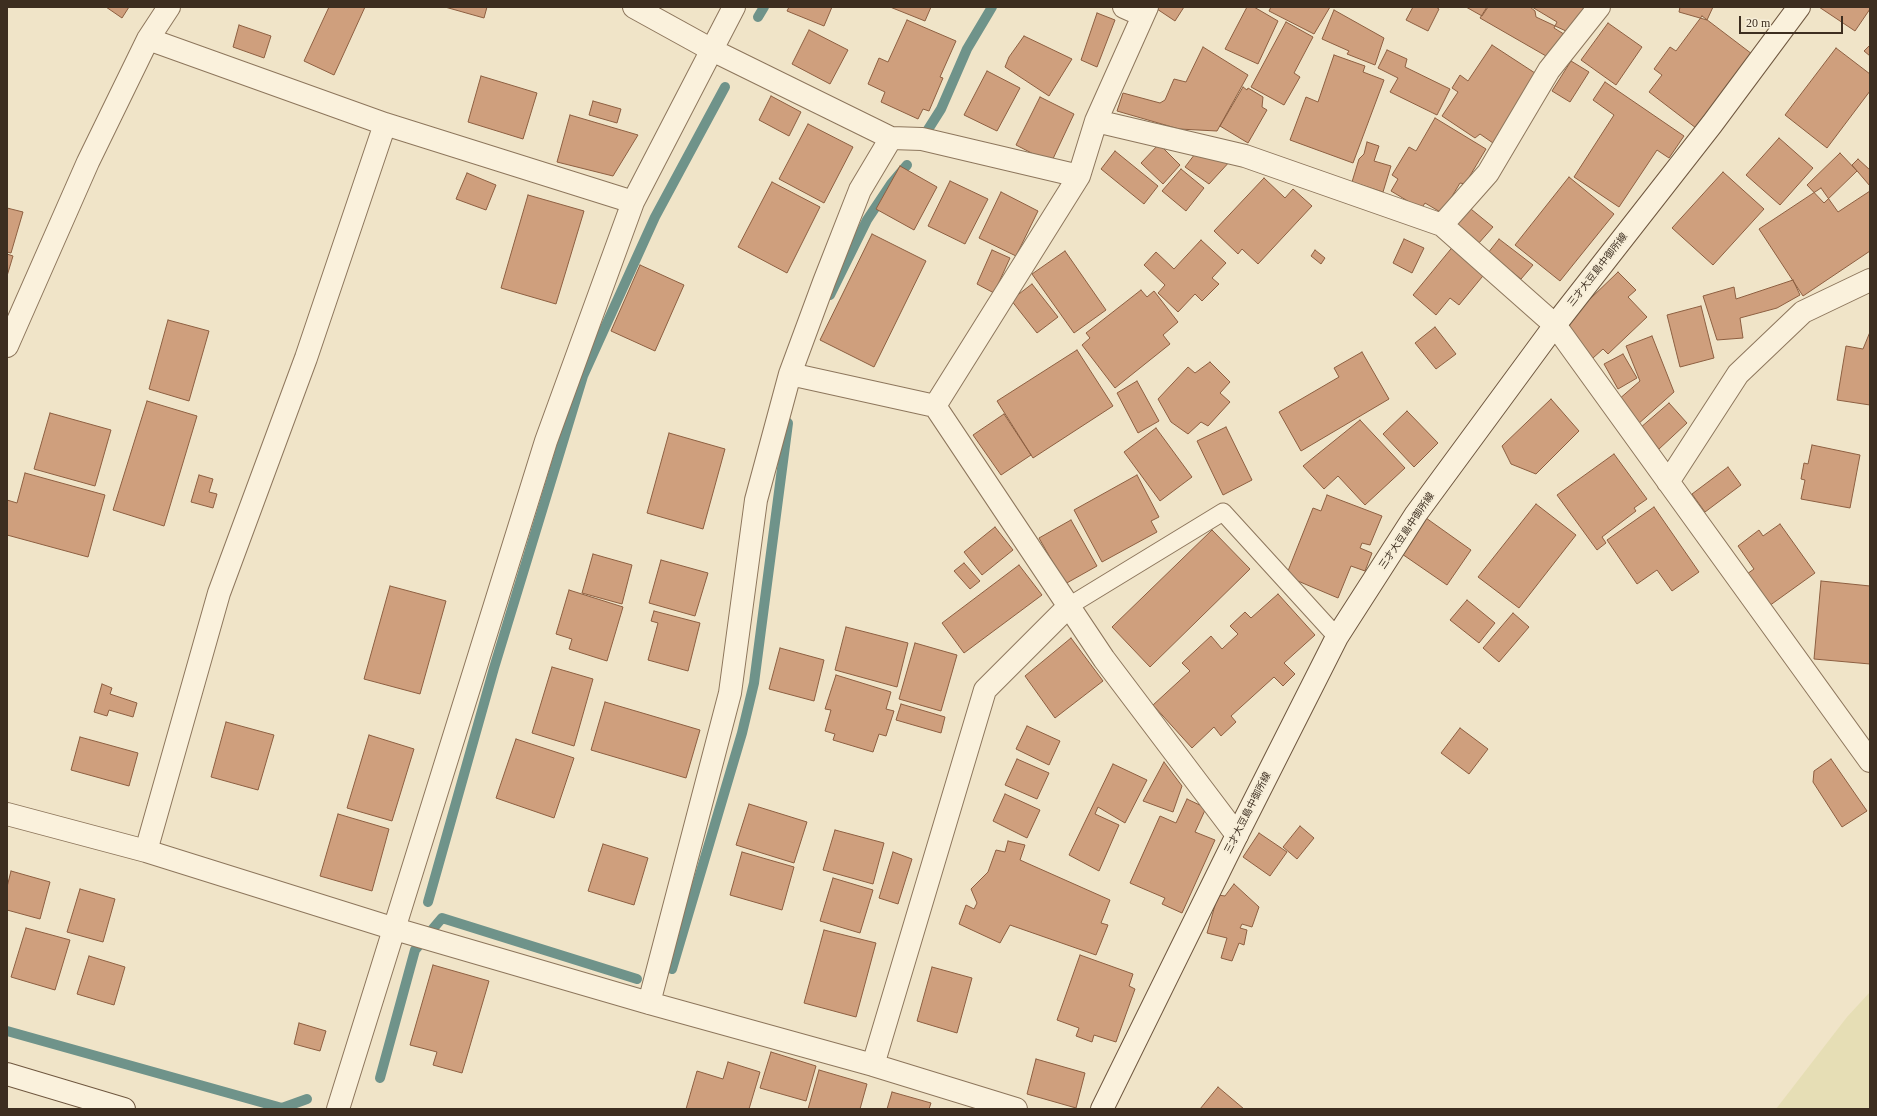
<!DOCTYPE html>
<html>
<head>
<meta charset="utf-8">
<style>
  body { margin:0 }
  #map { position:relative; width:1877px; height:1116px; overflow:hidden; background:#f0e4c8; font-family:"Times New Roman",serif }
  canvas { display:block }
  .frame { position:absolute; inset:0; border:8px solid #3d2e20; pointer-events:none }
  .scale { position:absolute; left:1739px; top:16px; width:104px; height:18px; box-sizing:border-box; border:2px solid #3d2e20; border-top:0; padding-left:5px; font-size:12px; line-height:14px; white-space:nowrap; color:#3d2e20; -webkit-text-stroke:3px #f7eed8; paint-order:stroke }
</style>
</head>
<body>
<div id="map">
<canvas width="1877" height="1116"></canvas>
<div class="frame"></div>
<div class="scale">20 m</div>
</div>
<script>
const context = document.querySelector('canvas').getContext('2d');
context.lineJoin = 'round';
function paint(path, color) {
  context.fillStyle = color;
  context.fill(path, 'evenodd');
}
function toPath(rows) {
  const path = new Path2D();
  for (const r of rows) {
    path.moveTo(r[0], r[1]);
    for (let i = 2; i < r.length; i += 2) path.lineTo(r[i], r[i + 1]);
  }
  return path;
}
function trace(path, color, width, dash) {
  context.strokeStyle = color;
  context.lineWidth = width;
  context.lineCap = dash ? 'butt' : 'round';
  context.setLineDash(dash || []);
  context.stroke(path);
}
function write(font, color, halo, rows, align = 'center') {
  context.font = font + ' "Times New Roman","Noto Sans JP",serif';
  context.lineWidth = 4;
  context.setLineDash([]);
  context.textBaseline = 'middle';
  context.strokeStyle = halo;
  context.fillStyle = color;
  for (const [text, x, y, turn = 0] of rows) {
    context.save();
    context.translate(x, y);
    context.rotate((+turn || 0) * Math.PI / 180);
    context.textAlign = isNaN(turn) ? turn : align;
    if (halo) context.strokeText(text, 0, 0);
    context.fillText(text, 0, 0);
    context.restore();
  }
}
paint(toPath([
  [1870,992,1870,1109,1776,1109,1847,1017]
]), '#e6deb5');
trace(toPath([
  [758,17,764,7],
  [923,137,922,139,941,109,967,49,992,7],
  [830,295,867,220,891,184,907,165],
  [428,902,494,668,583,376,655,217,725,87],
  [672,969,742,733,754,683,788,423],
  [7,1031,282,1108,307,1099],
  [380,1078,415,950,442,918,637,979]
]), '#6f938a', 10);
const building = toPath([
  [106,7,129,7,122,18,106,7],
  [329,7,365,7,334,75,304,61,329,7],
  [445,7,487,7,484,18,445,7],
  [789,7,832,7,824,26,787,11,789,7],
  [890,7,931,7,925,21,890,7],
  [1159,7,1184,7,1175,21,1157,9,1159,7],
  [1247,7,1254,7,1278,21,1258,64,1225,49,1247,7],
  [1271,7,1330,7,1314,34,1269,11,1271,7],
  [1413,7,1436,7,1439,9,1428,31,1406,20,1413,7],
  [1466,7,1488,7,1482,16,1466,7],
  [1487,7,1532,7,1557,22,1554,28,1567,36,1553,60,1480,18,1487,7],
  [1530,7,1586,7,1568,32,1536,17,1535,11,1530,7],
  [1680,7,1713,7,1707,20,1679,12,1680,7],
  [1819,7,1870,7,1870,9,1855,31,1819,7],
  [1334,10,1384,38,1375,65,1347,54,1349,51,1322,39,1334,10],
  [1097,13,1115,20,1097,67,1081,60,1097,13],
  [1702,16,1752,54,1696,128,1649,92,1662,75,1654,69,1670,47,1676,51,1702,16],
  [907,20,956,41,940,77,943,78,929,111,923,109,918,119,881,102,885,92,868,84,879,58,888,62,907,20],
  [1286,22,1313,37,1294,73,1300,77,1284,105,1251,87,1286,22],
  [1608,23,1642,47,1616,85,1581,60,1608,23],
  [239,25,271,36,264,58,233,47,239,25],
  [809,30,848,50,830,84,792,64,809,30],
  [1024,36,1072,59,1049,96,1005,67,1009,57,1024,36],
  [1492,45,1538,75,1493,143,1480,134,1475,138,1442,116,1458,92,1452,88,1460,75,1468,81,1492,45],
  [1870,45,1870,56,1864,51,1870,45],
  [1203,47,1248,75,1217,131,1179,129,1117,111,1123,93,1160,103,1165,100,1174,79,1186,82,1203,47],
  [1836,48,1870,74,1870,91,1827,148,1785,115,1836,48],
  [1387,50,1407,59,1405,67,1450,89,1437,115,1390,92,1398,78,1378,68,1387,50],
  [1334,55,1365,66,1363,72,1384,80,1353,163,1290,140,1306,97,1318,102,1334,55],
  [1571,61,1589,72,1570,102,1552,91,1571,61],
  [987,71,1020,88,997,131,964,115,987,71],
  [481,76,537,93,523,139,468,122,481,76],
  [1605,82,1684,136,1669,158,1657,150,1619,207,1574,177,1614,115,1593,100,1605,82],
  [1243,87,1247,90,1248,88,1263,97,1262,107,1267,110,1248,143,1220,126,1243,87],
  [771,96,801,112,789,136,759,120,771,96],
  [1040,97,1074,114,1051,163,1016,145,1040,97],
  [593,101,621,109,617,123,589,115,593,101],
  [570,115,638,135,613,176,557,162,570,115],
  [1435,118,1486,149,1465,184,1460,183,1442,213,1425,203,1421,209,1391,191,1398,179,1392,175,1409,147,1416,151,1435,118],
  [808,124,853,147,824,203,779,179,808,124],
  [1779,138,1813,168,1780,205,1746,175,1779,138],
  [1367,142,1379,146,1374,161,1391,166,1383,192,1352,182,1359,159,1364,154,1367,142],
  [1159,144,1180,165,1163,184,1141,163,1159,144],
  [1198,150,1232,159,1209,184,1185,167,1198,150],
  [1115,151,1158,186,1144,204,1101,169,1115,151],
  [1840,153,1857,171,1824,203,1807,185,1840,153],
  [1858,159,1870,170,1870,186,1852,165,1858,159],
  [900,166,937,187,914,230,876,209,900,166],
  [1181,169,1204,188,1186,211,1162,191,1181,169],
  [1723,172,1764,209,1713,265,1672,228,1723,172],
  [467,173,496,185,486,210,456,199,467,173],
  [1569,177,1614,214,1560,281,1515,245,1569,177],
  [1264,178,1285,198,1293,189,1312,206,1258,264,1242,249,1238,254,1214,231,1264,178],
  [950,181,988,199,965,244,928,226,950,181],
  [772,182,820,207,787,273,738,247,772,182],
  [1821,188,1838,212,1870,191,1870,251,1803,296,1759,229,1821,188],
  [1001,192,1038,211,1016,256,979,238,1001,192],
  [528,195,584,211,556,304,501,288,528,195],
  [1466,205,1493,227,1478,244,1452,223,1466,205],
  [7,208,23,212,11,253,7,252,7,208],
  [872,234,926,261,874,367,820,340,872,234],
  [1404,239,1424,248,1412,273,1393,263,1404,239],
  [1499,239,1533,265,1521,279,1488,253,1499,239],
  [1201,240,1226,263,1212,278,1219,284,1202,301,1195,294,1178,312,1158,293,1165,285,1144,265,1156,252,1174,269,1201,240],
  [1455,244,1487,271,1459,305,1450,298,1436,315,1413,295,1455,244],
  [992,250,1010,258,994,293,977,284,992,250],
  [1315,250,1325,258,1321,264,1311,256,1315,250],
  [1065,251,1106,310,1074,333,1032,274,1065,251],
  [7,254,13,256,7,276,7,254],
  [640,265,684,285,655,351,611,331,640,265],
  [1618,272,1636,290,1628,297,1647,317,1608,354,1603,349,1593,358,1562,326,1618,272],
  [1793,280,1800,295,1777,308,1740,318,1743,338,1717,340,1703,296,1734,287,1736,299,1793,280],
  [1032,284,1058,317,1037,333,1011,300,1032,284],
  [1141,290,1147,297,1154,291,1178,322,1163,335,1170,344,1115,388,1082,345,1090,338,1086,333,1141,290],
  [1701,306,1714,358,1680,367,1667,315,1701,306],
  [168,320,209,331,189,401,149,389,168,320],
  [1435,327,1456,354,1436,369,1415,343,1435,327],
  [1870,332,1870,405,1837,400,1846,346,1863,349,1870,332],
  [1652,336,1674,392,1637,425,1618,400,1640,381,1626,346,1652,336],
  [1077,350,1113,406,1033,458,997,401,1077,350],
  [1362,352,1389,399,1301,451,1279,412,1339,377,1334,368,1362,352],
  [1623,354,1637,378,1618,389,1604,364,1623,354],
  [1210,362,1230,382,1220,393,1230,402,1208,426,1201,422,1188,434,1171,422,1158,399,1188,367,1195,373,1210,362],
  [1137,381,1159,421,1138,433,1117,393,1137,381],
  [1551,399,1579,431,1536,474,1511,464,1502,446,1551,399],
  [147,401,197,416,164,526,113,510,147,401],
  [1669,403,1687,423,1659,449,1640,428,1669,403],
  [1407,411,1438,443,1414,467,1383,434,1407,411],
  [50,413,111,430,95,486,34,469,50,413],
  [1004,414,1031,455,1001,475,973,435,1004,414],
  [1360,420,1405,468,1365,505,1338,476,1324,489,1303,466,1360,420],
  [1226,427,1252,480,1223,495,1197,441,1226,427],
  [1156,428,1192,477,1160,501,1124,452,1156,428],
  [669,433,725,449,703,529,647,513,669,433],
  [1812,445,1860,455,1850,508,1801,499,1805,480,1801,479,1804,463,1808,464,1812,445],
  [1614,454,1647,499,1634,508,1636,511,1602,537,1606,543,1597,550,1557,495,1614,454],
  [1728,467,1741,485,1705,512,1692,494,1728,467],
  [25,473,105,495,88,557,7,535,7,500,17,503,25,473],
  [199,475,213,479,209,492,217,494,213,508,191,502,199,475],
  [1137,475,1159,517,1151,521,1157,532,1102,562,1074,510,1137,475],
  [1327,495,1382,516,1370,545,1362,543,1360,548,1372,553,1365,571,1351,566,1338,598,1286,576,1313,508,1321,511,1327,495],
  [1536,504,1576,535,1519,608,1478,577,1536,504],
  [1654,507,1699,572,1672,591,1657,570,1637,584,1607,540,1654,507],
  [1426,518,1471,550,1447,585,1402,554,1426,518],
  [1071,520,1097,566,1065,584,1039,538,1071,520],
  [1780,524,1815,573,1769,606,1747,574,1754,569,1738,546,1759,530,1763,536,1780,524],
  [995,527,1013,550,982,575,964,552,995,527],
  [1212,530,1250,569,1150,667,1112,627,1212,530],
  [593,554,632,565,622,604,582,593,593,554],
  [661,560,708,573,695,616,649,603,661,560],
  [964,563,980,581,970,589,954,571,964,563],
  [1019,565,1042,595,964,653,942,623,1019,565],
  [1821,581,1870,586,1870,664,1814,659,1821,581],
  [390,586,446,601,420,694,364,679,390,586],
  [569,590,623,607,607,661,569,649,572,639,556,634,569,590],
  [1278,594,1315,635,1284,663,1295,674,1283,686,1274,677,1231,716,1236,722,1221,736,1214,727,1192,748,1153,705,1190,671,1182,663,1211,636,1222,649,1238,634,1230,626,1245,612,1251,618,1278,594],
  [1467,600,1495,623,1479,643,1450,620,1467,600],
  [654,611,700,623,688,671,648,660,658,623,651,621,654,611],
  [1513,613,1529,627,1499,662,1483,648,1513,613],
  [846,627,908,643,897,687,835,670,846,627],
  [1071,638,1103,681,1055,718,1025,676,1071,638],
  [915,643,957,655,941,711,899,699,915,643],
  [780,648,824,660,814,701,769,689,780,648],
  [552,667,593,679,574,746,532,733,552,667],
  [836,675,891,692,886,709,894,711,886,736,879,734,873,752,833,740,835,734,825,731,831,710,825,709,836,675],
  [102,684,112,688,110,694,137,703,133,717,109,710,107,716,94,712,102,684],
  [605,702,700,730,686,778,591,750,605,702],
  [901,704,945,717,941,733,896,720,901,704],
  [226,722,274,735,258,790,211,777,226,722],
  [1027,726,1060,741,1049,765,1016,749,1027,726],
  [1460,728,1488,749,1469,774,1441,753,1460,728],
  [369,735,414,749,392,821,347,808,369,735],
  [80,737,138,753,129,786,71,770,80,737],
  [516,739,574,758,554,818,496,798,516,739],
  [1017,759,1049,773,1037,799,1005,785,1017,759],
  [1831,759,1867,811,1842,827,1813,782,1814,771,1831,759],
  [1164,762,1182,786,1173,812,1143,801,1164,762],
  [1113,764,1147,780,1125,823,1098,807,1095,814,1119,825,1099,871,1069,855,1113,764],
  [1005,794,1040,810,1027,838,993,821,1005,794],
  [1187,799,1206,808,1195,832,1215,840,1182,913,1162,904,1165,898,1130,883,1160,816,1176,823,1187,799],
  [749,804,807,822,794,863,736,845,749,804],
  [338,814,389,829,372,891,320,876,338,814],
  [1300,826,1314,838,1297,859,1283,847,1300,826],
  [835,830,884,843,873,884,823,870,835,830],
  [1259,833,1287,852,1270,876,1243,857,1259,833],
  [1008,841,1025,845,1020,860,1110,900,1101,923,1108,925,1096,955,1010,925,1000,943,959,924,966,905,974,909,977,903,971,889,988,872,996,850,1005,852,1008,841],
  [603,844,648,858,634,905,588,891,603,844],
  [742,852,794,867,782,910,730,895,742,852],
  [893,852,912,859,898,904,879,898,893,852],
  [11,871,50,882,40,919,7,910,7,887,11,871],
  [833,878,873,890,860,933,820,921,833,878],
  [1234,884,1259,907,1252,927,1242,924,1240,928,1247,930,1244,945,1239,943,1232,961,1221,958,1227,938,1207,933,1218,895,1225,896,1234,884],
  [80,889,115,899,103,942,67,932,80,889],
  [26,928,70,940,55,990,11,977,26,928],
  [824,930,876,943,856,1017,804,1003,824,930],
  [1080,955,1133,974,1129,986,1135,989,1116,1042,1094,1035,1092,1042,1076,1036,1079,1028,1057,1020,1080,955],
  [89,956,125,967,114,1005,77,994,89,956],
  [433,965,489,981,462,1073,433,1065,437,1052,410,1045,433,965],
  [932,967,972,978,957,1033,917,1021,932,967],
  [299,1023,326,1031,320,1051,294,1044,299,1023],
  [771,1052,816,1066,806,1101,760,1088,771,1052],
  [1036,1059,1085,1073,1076,1108,1027,1094,1036,1059],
  [728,1062,760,1072,749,1109,686,1109,697,1071,723,1079,728,1062],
  [819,1070,867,1084,860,1109,808,1109,819,1070],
  [1218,1087,1244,1109,1200,1109,1218,1087],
  [892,1092,931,1103,929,1109,887,1109,892,1092]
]);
paint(building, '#cf9f7d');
trace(building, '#8d5f41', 1);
const lane = toPath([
  [1069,606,1223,512,1337,637]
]);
const street = toPath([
  [634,7,712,50,891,138,922,139,1079,176,1096,121,1147,7],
  [1124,7,1142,15],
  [148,39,385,124,633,202],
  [1096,121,1245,156,1442,225,1555,325,1870,761],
  [1442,225,1488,173,1549,70,1599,7],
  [7,346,88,162,148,39,169,7],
  [790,374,935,406,1104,659,1237,835],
  [935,406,1079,176],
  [1668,482,1738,374,1803,312,1870,280],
  [7,814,146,851,395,929,649,1003,873,1065,1016,1109],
  [146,851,219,593,306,358,385,124],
  [649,1003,730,693,756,500,790,374,824,282,860,190,891,138],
  [873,1065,985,690,1069,606],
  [338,1109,546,441,633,202,734,7]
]);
const secondary = toPath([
  [7,1074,124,1109],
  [1102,1109,1237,835,1337,637,1416,514,1555,325,1712,124,1799,7]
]);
trace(lane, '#8d765c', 19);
trace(street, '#8d765c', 24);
trace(secondary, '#6f573f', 24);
trace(lane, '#faf1dc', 17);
trace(street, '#faf1dc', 22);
trace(secondary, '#faf1dc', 22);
write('10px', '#3d2e20', '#f7eed8', [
  ["三才大豆島中御所線",1598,270,-52],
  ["三才大豆島中御所線",1407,531,-56],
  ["三才大豆島中御所線",1248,813,-63]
]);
</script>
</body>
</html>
